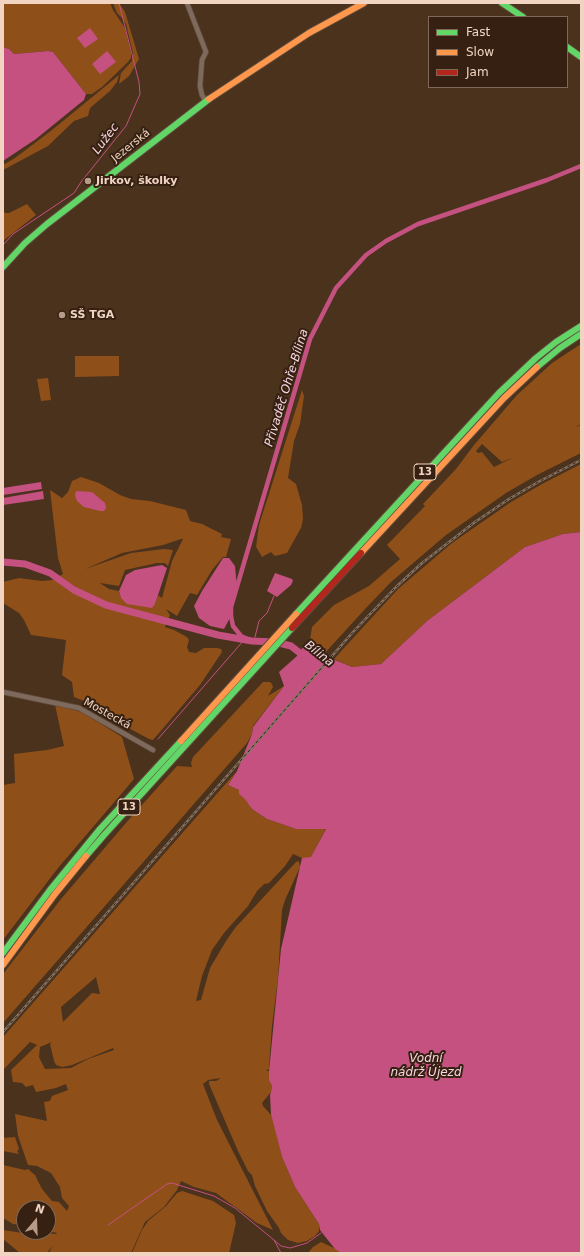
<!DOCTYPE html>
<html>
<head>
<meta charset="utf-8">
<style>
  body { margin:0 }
  #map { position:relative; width:584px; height:1256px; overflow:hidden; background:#4a321d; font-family:"DejaVu Sans",sans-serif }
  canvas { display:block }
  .frame { position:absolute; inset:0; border:4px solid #f1d4c1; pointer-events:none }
  .legend { position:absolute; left:428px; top:16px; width:140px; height:72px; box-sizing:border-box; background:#352011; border:1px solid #806857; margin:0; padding:5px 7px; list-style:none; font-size:12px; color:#f1d4c1 }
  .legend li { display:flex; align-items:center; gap:8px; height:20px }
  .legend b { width:20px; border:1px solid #806857 }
  .north { position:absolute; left:16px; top:1200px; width:40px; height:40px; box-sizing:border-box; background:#352011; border:1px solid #806857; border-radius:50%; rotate:19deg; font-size:11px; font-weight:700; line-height:16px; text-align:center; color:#f1d4c1 }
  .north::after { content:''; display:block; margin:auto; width:14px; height:18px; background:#b79b88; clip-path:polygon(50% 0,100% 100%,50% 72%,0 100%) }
</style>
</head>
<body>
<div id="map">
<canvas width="584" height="1256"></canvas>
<div class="frame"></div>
<ul class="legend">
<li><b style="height:5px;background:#63d668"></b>Fast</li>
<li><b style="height:5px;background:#ff974d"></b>Slow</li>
<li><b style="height:5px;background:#b3261e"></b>Jam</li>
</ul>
<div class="north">N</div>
</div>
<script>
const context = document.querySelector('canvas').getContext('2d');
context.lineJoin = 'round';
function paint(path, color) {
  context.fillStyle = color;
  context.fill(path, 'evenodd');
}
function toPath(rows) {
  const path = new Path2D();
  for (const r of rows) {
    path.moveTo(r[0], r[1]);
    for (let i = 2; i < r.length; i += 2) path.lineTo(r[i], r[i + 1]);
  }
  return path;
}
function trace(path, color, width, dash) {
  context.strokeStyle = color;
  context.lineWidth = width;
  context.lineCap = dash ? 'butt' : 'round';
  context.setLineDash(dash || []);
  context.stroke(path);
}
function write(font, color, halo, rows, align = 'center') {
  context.font = font + ' "DejaVu Sans",sans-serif';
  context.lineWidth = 4;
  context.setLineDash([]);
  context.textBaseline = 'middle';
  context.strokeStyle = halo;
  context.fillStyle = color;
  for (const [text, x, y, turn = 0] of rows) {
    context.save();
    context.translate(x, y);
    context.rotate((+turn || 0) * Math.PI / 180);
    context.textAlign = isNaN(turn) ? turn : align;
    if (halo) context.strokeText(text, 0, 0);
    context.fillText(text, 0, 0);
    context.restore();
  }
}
paint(toPath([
  [3,3,110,3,113,10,125,28,131,53,131,58,127,63,102,87,92,94,86,94,53,52,48,51,14,54,9,49,3,47],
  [113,3,119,3,125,12,139,59,129,76,119,84,121,73,132,61,133,53,126,24,123,19,117,13],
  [119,75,117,82,110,91,90,108,88,116,74,121,48,146,3,170,3,165,15,158,52,130],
  [27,204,36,215,3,241,3,211,5,213,9,213],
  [581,344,581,424,575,427,581,425,581,453,537,475,506,493,446,535,391,582,366,608,324,654,319,649,315,643,310,640,312,627,334,605,369,586,400,559,387,545,425,506,423,504,456,469,474,445,517,395,552,363],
  [482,444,502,462,514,457,492,468,494,467,482,452,478,453,476,451],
  [75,356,119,356,119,376,75,377],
  [48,378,51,400,41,401,37,379],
  [302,390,304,396,300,424,294,441,288,478,296,484,302,505,303,519,301,528,287,553,275,556,271,552,262,557,256,547,259,525],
  [581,464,581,532,563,534,525,547,427,621,381,664,352,667,334,659,398,589,452,543,511,502,542,484],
  [81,477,99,483,120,495,131,499,150,501,186,510,190,521,202,524,222,534,221,537,231,539,226,557,223,557,212,570,197,595,190,593,177,616,166,609,170,615,165,627,174,630,187,637,189,640,187,647,189,652,196,653,204,648,217,648,221,649,222,652,200,685,153,740,149,739,110,718,107,714,109,709,102,714,89,703,74,697,72,682,62,675,66,640,31,635,24,620,19,613,3,603,3,582,19,578,42,581,52,580,63,574,58,558,50,490,62,498,68,492,72,481],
  [181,539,183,539,172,561,162,598,158,595,155,604,121,598,119,591,109,589,100,583,119,586,125,570,157,563,165,563,168,566,173,550,164,549,131,553,85,569,122,553,163,545],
  [263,682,270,682,272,684,273,687,268,696,284,686,253,726,252,734,247,743,3,1023,3,974,61,899,131,817,177,766,192,767,191,763,193,757],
  [55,705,82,712,122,737,134,779,58,868,3,940,3,785,15,783,14,754,47,750,64,746],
  [236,772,228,785,239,790,239,794,245,798,252,809,267,819,296,829,326,828,311,858,302,858,293,854,285,866,269,883,264,884,257,891,248,906,224,933,212,950,202,976,196,1001,201,1000,210,968,226,941,235,928,296,862,299,861,300,867,285,900,282,910,278,978,272,1026,269,1066,269,1069,266,1071,269,1071,269,1079,272,1086,271,1092,262,1103,263,1106,272,1116,282,1157,295,1187,319,1224,319,1231,315,1236,307,1241,298,1243,288,1240,281,1233,279,1228,267,1211,255,1186,252,1175,248,1171,238,1151,209,1084,209,1081,216,1081,221,1078,208,1080,203,1084,217,1120,273,1230,257,1223,216,1193,194,1187,181,1181,177,1190,164,1207,145,1222,131,1253,49,1253,52,1246,47,1253,20,1253,3,1239,3,1230,29,1234,38,1232,56,1234,57,1233,48,1231,48,1208,24,1208,24,1225,13,1224,3,1218,3,1165,25,1170,28,1169,35,1175,42,1189,52,1201,59,1202,67,1211,69,1206,62,1198,60,1187,51,1173,37,1166,28,1165,18,1136,15,1114,47,1121,44,1102,50,1101,52,1096,68,1090,66,1084,56,1088,36,1092,33,1085,26,1087,22,1083,13,1082,11,1070,37,1045,30,1042,3,1070,3,1037],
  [96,977,100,994,92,993,63,1022,61,1007],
  [52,1042,50,1044,54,1061,56,1065,62,1067,72,1065,113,1048,114,1050,88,1059,71,1068,45,1069,39,1057,40,1047],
  [15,1137,19,1149,17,1151,19,1154,3,1151,3,1138],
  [182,1191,213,1201,234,1215,236,1223,229,1253,132,1253,142,1230,148,1221,166,1206,177,1193],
  [321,1242,334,1248,341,1253,308,1253,313,1247]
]), '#8f4f19');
paint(toPath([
  [90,28,98,39,85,48,77,38],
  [3,47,9,49,14,54,48,51,53,52,86,94,84,100,36,139,3,161],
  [107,51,116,62,100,74,92,64],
  [41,482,42,489,3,495,3,488],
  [43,491,44,499,3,505,3,498],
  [76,491,92,492,105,503,106,508,104,511,100,511,84,507,77,501,75,495],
  [581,532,581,1253,341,1253,335,1249,320,1230,319,1224,295,1187,282,1157,271,1114,270,1095,271,1092,272,1086,269,1080,269,1071,281,949,302,858,311,857,326,829,296,829,267,819,252,809,245,799,239,794,239,790,228,785,237,771,252,734,253,727,284,686,279,672,297,656,303,647,308,648,311,640,315,643,319,649,328,657,352,667,381,664,427,621,525,547,563,534],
  [223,558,229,558,235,566,237,588,231,607,231,616,224,629,210,626,199,618,194,606,202,591],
  [162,565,167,568,155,604,152,608,127,604,121,598,119,591,126,575,135,570],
  [275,573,292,579,293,581,291,585,277,597,267,591]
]), '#c55181');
trace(toPath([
  [3,245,13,234,74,193,81,182,126,126,140,94,139,82,119,3],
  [254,641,259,621,267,613,274,596],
  [158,739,244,640],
  [108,1225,167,1184,172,1183,214,1196,235,1208,274,1240],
  [281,1253,274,1240,281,1246,290,1248,307,1243,321,1233]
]), '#c55181', 1);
trace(toPath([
  [252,641,241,636,233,626,231,616,231,607,310,339,336,288,366,255,386,241,418,224,547,180,581,166]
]), '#c55181', 4.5);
trace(toPath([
  [3,562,25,564,50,573,74,590,106,605,218,635,252,641,275,642,291,646,305,657]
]), '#c55181', 7);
const street = toPath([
  [187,3,206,52,202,60,200,86,202,95,206,102],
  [3,692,79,708,153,750]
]);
const fast = toPath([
  [502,3,523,17],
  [567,47,581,57],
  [3,267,25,243,47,224,209,99],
  [537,367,560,348,581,334],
  [296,614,499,393,536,358,556,342,581,326],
  [86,856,105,834,292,628],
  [3,953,50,890,100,829,181,741]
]);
const slow = toPath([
  [209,99,309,33,364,3],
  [361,553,504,398,537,367],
  [181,741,296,614],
  [3,965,55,894,86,856]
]);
const jam = toPath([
  [292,628,361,553]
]);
trace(street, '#614c3d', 6);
trace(fast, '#614c3d', 8);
trace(slow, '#614c3d', 8);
trace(jam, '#614c3d', 8);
trace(street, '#7e6a5c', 4.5);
trace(fast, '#63d668', 6);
trace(slow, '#ff974d', 6);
trace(jam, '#b3261e', 6);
const rail = toPath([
  [3,1032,353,632,396,587,422,563,475,522,509,499,540,481,581,460]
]);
trace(rail, '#837162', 2.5);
trace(rail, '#352011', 1, [3]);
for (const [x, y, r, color] of [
  [88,181,4,"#b79b88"],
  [62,315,4,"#b79b88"]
]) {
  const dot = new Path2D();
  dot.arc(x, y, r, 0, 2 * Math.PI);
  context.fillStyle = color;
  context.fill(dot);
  trace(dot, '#352011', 1.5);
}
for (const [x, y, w] of [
  [425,472,22],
  [129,807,22]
]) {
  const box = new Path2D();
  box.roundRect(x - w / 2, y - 8, w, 16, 3);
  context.fillStyle = '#352011';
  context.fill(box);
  trace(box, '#f1d4c1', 1);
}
write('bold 10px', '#f1d4c1', null, [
  ["13",425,472],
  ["13",129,807]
]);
write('11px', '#f1d4c1', '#352011', [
  ["Jezerská",131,146,-39],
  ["Mostecká",107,714,29]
]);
write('bold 11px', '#f1d4c1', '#352011', [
  ["Jirkov, školky",96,181],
  ["SŠ TGA",70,315]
], 'left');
write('italic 12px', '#f7d6e1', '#352011', [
  ["Lužec",106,139,-53],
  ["Přivaděč Ohře-Bílina",287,388,-73],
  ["Bílina",319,654,38],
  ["Vodní",426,1059],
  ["nádrž Újezd",426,1073]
]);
</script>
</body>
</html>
